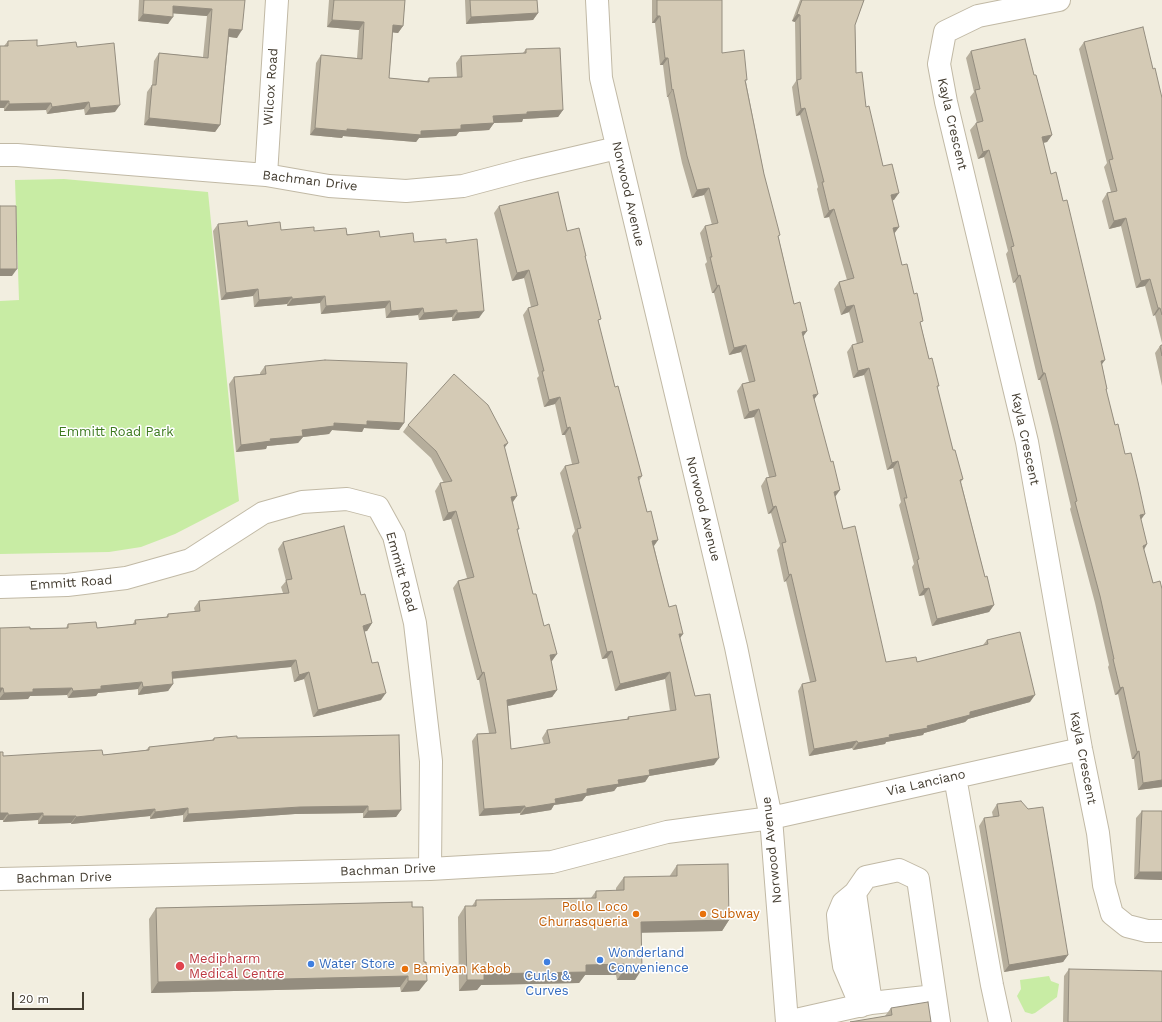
<!DOCTYPE html>
<html>
<head>
<meta charset="utf-8">
<style>
  body { margin:0 }
  #map { position:relative; width:1162px; height:1022px; overflow:hidden; background:#f2eee0; font-family:"Work Sans",sans-serif }
  canvas { display:block }
  .scale { position:absolute; left:12px; top:992px; width:72px; height:18px; box-sizing:border-box; border:2px solid #443d31; border-top:0; padding-left:5px; font-size:12px; line-height:14px; white-space:nowrap; color:#443d31; -webkit-text-stroke:3px #fff; paint-order:stroke }
</style>
</head>
<body>
<div id="map">
<canvas width="1162" height="1022"></canvas>
<div class="scale">20 m</div>
</div>
<script>
const context = document.querySelector('canvas').getContext('2d');
context.lineJoin = 'round';
function paint(path, color) {
  context.fillStyle = color;
  context.fill(path, 'evenodd');
}
function toPath(rows) {
  const path = new Path2D();
  for (const r of rows) {
    path.moveTo(r[0], r[1]);
    for (let i = 2; i < r.length; i += 2) path.lineTo(r[i], r[i + 1]);
  }
  return path;
}
function trace(path, color, width, dash) {
  context.strokeStyle = color;
  context.lineWidth = width;
  context.lineCap = dash ? 'butt' : 'round';
  context.setLineDash(dash || []);
  context.stroke(path);
}
function write(font, color, halo, rows, align = 'center') {
  context.font = font + ' "Work Sans",sans-serif';
  context.lineWidth = 3;
  context.setLineDash([]);
  context.textBaseline = 'middle';
  context.strokeStyle = halo;
  context.fillStyle = color;
  for (const [text, x, y, turn = 0] of rows) {
    context.save();
    context.translate(x, y);
    context.rotate((+turn || 0) * Math.PI / 180);
    context.textAlign = isNaN(turn) ? turn : align;
    if (halo) context.strokeText(text, 0, 0);
    context.fillText(text, 0, 0);
    context.restore();
  }
}
paint(toPath([
  [64,179,208,192,239,501,175,534,141,547,109,552,0,554,0,301,19,300,15,180],
  [1049,976,1051,981,1059,984,1057,997,1035,1013,1032,1014,1025,1012,1017,996,1021,989,1020,980]
]), '#c8eca4');
const minor = toPath([
  [597,0,601,78,736,647,771,818,787,1022],
  [1059,0,978,16,945,32,939,64,946,102,1027,442,1081,749,1098,833,1104,885,1112,914,1127,926,1147,931,1162,931],
  [0,155,17,155,266,175,329,186,406,191,463,186,523,170,617,148],
  [266,175,277,0],
  [0,587,67,585,126,578,190,560,263,513,302,502,347,499,378,507,394,536,415,623,431,761,430,869],
  [955,777,992,985,1000,1022],
  [0,879,430,869,552,862,667,832,771,818,1081,749],
  [855,893,843,903,838,915,840,938,844,966,861,1006],
  [935,996,871,1003,855,893,866,877,899,870,918,879,939,1022],
  [787,1022,871,1003]
]);
trace(minor, '#c1b9a5', 24);
trace(minor, '#fff', 22);
paint(toPath([
  [139,0,245,0,237,38,229,37,220,125,215,132,144,125,147,92,152,85,154,61,159,53,203,57,207,16,173,13,168,24,138,21],
  [329,0,405,0,403,26,398,33,393,32,389,78,427,81,429,78,457,77,456,63,461,56,523,53,526,49,563,110,558,117,523,119,522,122,494,123,489,130,459,132,456,136,419,138,416,142,343,136,342,138,310,135,316,63,321,55,357,58,359,30,327,27],
  [465,0,537,0,538,13,533,20,466,24],
  [652,0,722,0,722,53,746,82,764,174,794,304,807,331,803,336,814,399,835,497,843,529,886,662,917,662,983,645,987,640,1030,702,968,719,965,722,924,733,923,735,886,742,885,744,853,750,852,748,809,756,798,691,802,684,810,682,786,581,784,582,777,550,780,546,771,513,768,514,761,486,766,478,769,477,754,417,744,419,737,391,742,384,749,382,741,352,729,355,714,293,712,293,705,264,707,262,700,233,705,226,712,225,704,195,692,198,682,163,668,97,667,97,663,65,660,65,655,23,652,23],
  [800,0,864,0,855,25,856,73,883,166,894,200,892,200,899,227,894,233,902,265,921,325,929,359,937,389,953,450,963,479,961,482,985,577,994,605,989,612,932,626,924,595,919,596,912,567,914,564,899,505,901,502,893,468,887,470,864,375,853,378,847,352,852,345,857,344,849,312,841,315,834,289,839,282,847,280,829,217,824,218,817,189,818,187,800,115,796,116,792,87,796,81,795,22,792,21],
  [8,41,37,46,77,47,115,112,85,115,84,109,47,114,46,110,4,111,4,46],
  [1084,42,1153,69,1162,98,1162,343,1155,315,1153,316,1145,286,1136,288,1121,226,1109,229,1102,201,1107,193,1111,192,1104,167,1107,163,1079,49],
  [971,51,1034,75,1052,135,1047,142,1043,143,1051,174,1102,365,1107,389,1106,390,1115,425,1147,544,1144,550,1153,583,1162,589,1162,787,1138,790,1134,759,1132,759,1118,694,1115,695,1108,667,1109,665,1095,603,1070,509,1071,507,1052,427,1040,380,1038,380,1015,282,1013,283,1006,254,1008,251,984,157,978,159,970,130,976,123,977,123,970,97,974,92,966,58],
  [499,206,567,231,585,258,598,323,615,387,642,476,639,481,647,512,658,540,654,546,662,580,669,607,680,638,695,696,714,765,649,776,645,782,617,787,614,791,586,796,582,801,554,805,551,810,520,815,520,813,479,816,472,741,477,734,489,733,479,680,477,680,453,588,458,581,467,578,451,519,443,521,435,491,440,483,444,483,431,458,403,432,408,425,504,448,517,496,513,502,517,532,533,594,552,661,551,661,557,690,552,697,508,706,511,749,544,744,542,738,547,730,627,719,628,717,670,711,665,679,615,691,607,658,602,659,572,536,575,531,560,473,565,466,572,464,565,435,562,435,555,404,544,407,537,378,539,376,523,315,528,308,531,307,524,278,512,281,494,213],
  [218,224,248,226,281,230,314,231,380,237,414,242,446,243,479,318,452,321,452,317,419,320,418,315,386,318,385,308,321,314,320,303,287,306,287,304,254,307,253,296,221,300,213,231],
  [1162,345,1162,386,1155,353,1160,346],
  [265,366,404,423,399,430,364,428,362,432,332,430,329,434,303,437,298,443,267,446,266,449,236,452,229,384,234,377,260,374,260,373],
  [283,542,361,595,372,623,367,631,364,631,381,700,313,717,304,679,294,682,291,667,172,679,173,684,168,691,138,695,138,689,98,693,96,696,68,698,67,695,30,696,28,699,0,700,0,628,66,628,68,624,97,628,133,624,135,620,166,617,168,614,195,612,194,608,199,601,283,593,281,587,286,581,278,549],
  [214,738,237,738,401,810,396,817,363,818,363,813,295,814,183,822,183,815,150,819,150,816,71,824,71,823,38,824,38,820,3,822,3,756,103,755,146,750,149,747,212,740],
  [997,804,1068,955,1063,962,1004,972,979,826,984,818,993,817,992,812],
  [1142,811,1162,880,1134,879,1136,818],
  [677,865,729,920,722,931,642,932,635,980,617,980,616,975,585,975,579,983,481,985,477,990,459,991,458,917,465,906,472,906,476,900,591,898,596,891,616,891,616,888,624,877,669,877],
  [412,902,419,991,401,992,400,987,151,993,149,919,156,908],
  [1069,969,1162,1022,1063,1022,1064,976],
  [891,1008,931,1022,885,1016]
]), '#b6ae9c');
paint(toPath([
  [173,6,212,9,207,16,168,13],
  [538,13,533,20,466,24,471,17],
  [143,14,173,17,168,24,138,21],
  [797,14,800,15,795,22,792,21],
  [657,16,660,16,655,23,652,23],
  [332,20,364,22,359,30,327,27],
  [393,25,403,26,398,33,388,32],
  [229,29,242,30,237,38,224,36],
  [665,58,668,58,663,65,660,65],
  [673,89,668,97,667,97,672,90],
  [0,101,9,101,4,108,0,108],
  [89,102,84,109,47,114,52,107],
  [51,103,46,110,4,111,9,104],
  [120,105,115,112,85,115,90,108],
  [805,108,800,115,796,116,801,109],
  [563,110,558,117,523,119,522,122,494,123,489,130,459,132,456,136,419,138,416,142,343,136,342,138,310,135,315,128,421,131,461,125,493,116,527,112],
  [149,118,220,125,215,132,144,125],
  [1052,135,1047,142,1037,144,1042,137],
  [989,150,984,157,978,159,983,152],
  [709,188,704,195,692,198,697,190],
  [899,193,894,200,886,202,891,195],
  [834,209,829,217,824,218,829,211],
  [1126,218,1121,226,1109,229,1114,221],
  [899,227,894,234,893,228],
  [0,269,17,269,12,276,0,276],
  [529,270,524,278,512,281,517,273],
  [1020,275,1015,282,1013,283,1018,276],
  [1150,279,1145,286,1136,288,1141,281],
  [719,285,714,293,712,293,717,286],
  [258,289,253,296,221,300,226,293],
  [325,296,320,303,287,306,292,299],
  [292,297,287,304,254,307,259,300],
  [390,301,385,308,321,314,326,306],
  [854,305,849,312,841,315,846,307],
  [423,308,418,315,386,318,391,311],
  [1158,308,1160,308,1155,315,1153,316],
  [457,310,452,317,419,320,424,313],
  [484,311,479,318,452,321,457,313],
  [807,331,802,338,802,332],
  [746,345,741,352,729,355,734,348],
  [1105,360,1100,367,1101,361],
  [869,368,864,375,853,378,858,371],
  [1043,373,1045,373,1040,380,1038,380],
  [818,394,813,401,813,395],
  [560,397,555,404,544,407,549,400],
  [759,409,754,417,744,419,749,412],
  [367,421,404,423,399,430,364,428,362,432,332,430,329,434,303,437,298,443,267,446,266,449,236,452,241,445,270,439,302,430,334,423],
  [570,427,565,435,562,435,567,428],
  [508,443,503,450,504,445],
  [898,461,893,468,887,470,892,463],
  [840,490,835,497,834,492],
  [517,496,512,503,511,497],
  [776,506,771,513,768,514,773,507],
  [456,511,451,519,443,521,448,513],
  [1145,514,1140,521,1140,515],
  [658,540,653,547,652,541],
  [1147,544,1142,552,1143,546],
  [791,574,786,581,784,582,789,575],
  [929,588,924,595,919,596,924,589],
  [994,605,989,612,932,626,937,619],
  [372,623,367,631,358,633,363,626],
  [679,634,683,634,678,641],
  [612,651,607,658,602,659,607,652],
  [557,654,552,661,545,663,550,655],
  [296,660,291,667,167,679,172,672],
  [309,672,304,679,294,682,299,675],
  [484,672,479,680,477,680,482,673],
  [670,672,665,679,615,691,620,684],
  [142,682,138,689,98,693,96,696,68,698,73,691,101,686],
  [173,684,168,691,138,695,143,687],
  [1123,687,1118,694,1115,695,1120,688],
  [0,688,3,688,0,693],
  [72,688,67,695,30,696,28,699,0,700,0,698,4,693,33,689],
  [557,690,552,697,502,707,507,700],
  [386,693,381,700,313,717,318,710],
  [1035,695,1030,702,968,719,965,722,924,733,923,735,886,742,885,744,853,750,858,743,927,726,970,712],
  [857,741,852,748,809,756,814,749],
  [1139,751,1134,759,1132,759,1137,752],
  [719,758,714,765,649,776,645,782,617,787,614,791,586,796,582,801,554,805,551,810,520,815,525,808,587,789,618,780,649,770],
  [1162,780,1162,787,1138,790,1143,783],
  [368,806,363,813,295,814,183,822,188,814,300,807],
  [525,806,520,813,479,816,484,809],
  [188,808,183,815,150,819,155,812],
  [155,809,150,816,71,824,76,817],
  [401,810,396,817,363,818,368,811],
  [0,813,8,813,3,820,0,820],
  [43,813,38,820,3,822,8,815],
  [43,816,76,816,71,823,38,824],
  [1139,872,1162,872,1162,880,1134,879],
  [729,920,722,931,634,933,641,922],
  [1068,955,1063,962,1004,972,1009,965],
  [624,964,616,975,585,975,579,983,481,985,477,990,459,991,467,980,484,974,586,965],
  [642,969,635,980,617,980,624,970],
  [408,976,400,987,151,993,158,982],
  [408,981,427,981,419,991,401,992]
]), '#948d7f');
const building = toPath([
  [144,0,245,0,242,30,229,29,220,125,149,118,152,85,156,85,159,53,208,58,212,9,173,6,173,17,143,14,144,0],
  [334,0,405,0,403,26,393,25,389,78,429,82,429,78,462,77,461,56,526,53,526,49,560,48,563,110,527,112,527,114,493,116,494,123,461,125,461,129,421,131,421,135,347,129,347,131,315,128,321,55,362,59,364,22,332,20,334,0],
  [470,0,537,0,538,13,471,17,470,0],
  [657,0,722,0,722,53,744,50,747,80,745,80,764,174,780,235,778,236,794,304,800,302,807,331,802,332,818,394,813,395,831,462,833,461,840,490,834,492,843,529,855,526,886,662,916,657,917,662,988,644,987,640,1020,632,1035,695,970,712,970,715,927,726,928,728,889,735,890,737,858,743,857,741,814,749,802,684,816,681,791,574,789,575,782,543,786,542,776,506,773,507,766,478,776,476,759,409,749,412,742,384,755,381,746,345,734,348,719,285,717,286,710,257,712,257,705,226,718,223,709,188,697,190,687,156,673,89,672,90,668,58,665,58,660,16,657,16,657,0],
  [802,0,864,0,855,25,856,73,862,72,866,107,869,106,883,166,892,164,899,193,891,195,899,227,893,228,902,265,907,264,914,294,917,293,923,321,920,322,929,359,932,358,939,386,937,386,953,450,955,450,963,479,960,480,985,577,987,576,994,605,937,619,929,588,924,589,917,560,919,559,904,498,907,498,898,461,892,463,869,368,858,371,852,345,863,342,854,305,846,307,839,282,854,278,834,209,829,211,822,182,824,182,805,108,801,109,797,80,801,79,800,15,797,14,802,0],
  [1143,27,1153,69,1155,68,1162,98,1162,315,1160,308,1158,308,1150,279,1141,281,1126,218,1114,221,1107,193,1117,191,1109,160,1113,159,1084,42,1143,27],
  [1025,39,1034,75,1036,75,1052,135,1042,137,1051,174,1056,172,1063,201,1067,200,1105,360,1101,361,1107,389,1106,389,1115,425,1118,424,1125,454,1131,453,1138,482,1145,514,1140,515,1147,544,1143,546,1153,583,1160,581,1162,589,1162,780,1143,783,1139,751,1137,752,1123,687,1120,688,1113,659,1114,659,1100,596,1075,502,1077,501,1057,420,1045,373,1043,373,1020,275,1018,276,1011,247,1014,246,989,150,983,152,976,123,983,121,975,90,980,89,971,51,1025,39],
  [37,40,37,46,76,42,77,47,114,43,120,105,90,108,89,102,52,107,51,103,9,104,9,101,0,101,0,46,8,46,8,41,37,40],
  [558,192,567,231,579,228,586,256,585,256,601,319,598,320,615,387,618,386,642,476,638,477,647,512,651,511,658,540,652,541,662,580,669,607,676,605,683,634,679,634,695,696,710,694,719,758,649,770,650,775,618,780,619,784,587,789,587,793,555,799,556,803,525,808,525,806,484,809,477,734,496,733,484,672,482,673,458,581,474,577,456,511,448,513,440,483,452,481,436,451,408,425,454,374,488,405,508,443,504,445,517,496,511,497,519,529,517,529,533,594,536,594,544,626,549,624,557,654,550,655,557,690,507,700,511,749,550,743,547,730,629,719,628,717,676,710,670,672,620,684,612,651,607,652,577,529,581,528,565,466,579,463,570,427,567,428,560,397,549,400,542,371,544,371,528,308,538,305,529,270,517,273,499,206,558,192],
  [0,206,16,206,17,269,0,269,0,206],
  [247,221,248,226,280,222,281,230,314,227,314,231,346,228,347,235,379,231,380,237,413,233,414,242,446,239,446,243,477,239,484,311,457,313,457,310,424,313,423,308,391,311,390,301,326,306,325,296,292,299,292,297,259,300,258,289,226,293,218,224,247,221],
  [1162,345,1162,356,1160,346,1162,345],
  [325,360,407,363,404,423,367,421,367,425,334,423,334,426,302,430,303,436,270,439,271,441,241,445,234,377,266,374,265,366,325,360],
  [344,526,361,595,365,594,372,623,363,626,372,663,378,662,386,693,318,710,309,672,299,675,296,660,172,672,173,684,143,687,142,682,101,686,101,689,73,691,72,688,33,689,33,692,4,693,3,688,0,688,0,628,30,627,30,629,68,628,68,624,96,622,97,628,136,624,135,620,168,617,168,614,200,611,199,601,289,593,286,580,292,579,283,542,344,526],
  [399,735,401,810,368,811,368,806,300,807,188,814,188,808,155,812,155,809,76,817,76,816,43,816,43,813,8,815,8,813,0,813,0,752,3,752,3,756,102,750,103,755,149,750,149,747,214,740,214,738,237,736,237,738,399,735],
  [1021,801,1028,809,1043,807,1068,955,1009,965,984,818,999,816,997,804,1021,801],
  [1142,811,1162,811,1162,872,1139,872,1142,811],
  [728,864,729,920,641,922,642,969,624,970,624,964,586,965,586,972,484,974,484,980,467,980,465,906,476,906,476,900,596,898,596,891,624,890,624,877,677,876,677,865,728,864],
  [412,902,412,907,423,907,424,962,426,962,427,981,408,981,408,976,158,982,156,908,412,902],
  [1069,969,1162,971,1162,1022,1068,1022,1069,969],
  [928,1002,931,1022,850,1022,892,1015,891,1008,928,1002]
]);
paint(building, '#d4cab5');
trace(building, '#948d7f', 1);
for (const [x, y, r, color] of [
  [636,914,4,"#e8710a"],
  [703,914,4,"#e8710a"],
  [600,960,4,"#3f7fe0"],
  [547,962,4,"#3f7fe0"],
  [311,964,4,"#3f7fe0"],
  [180,966,5,"#e0444e"],
  [405,969,4,"#e8710a"]
]) {
  const dot = new Path2D();
  dot.arc(x, y, r, 0, 2 * Math.PI);
  context.fillStyle = color;
  context.fill(dot);
  trace(dot, '#fff', 1.5);
}
write('13px', '#443d31', '#fff', [
  ["Wilcox Road",271,87,-86],
  ["Kayla Crescent",952,124,77],
  ["Bachman Drive",310,181,7],
  ["Norwood Avenue",628,194,77],
  ["Kayla Crescent",1025,439,78],
  ["Norwood Avenue",703,509,76],
  ["Emmitt Road",401,572,74],
  ["Emmitt Road",71,583,-4],
  ["Kayla Crescent",1083,758,79],
  ["Via Lanciano",926,783,-13],
  ["Norwood Avenue",772,850,-96],
  ["Bachman Drive",388,870,-2],
  ["Bachman Drive",64,878,-1]
]);
write('13px', '#3d7a1f', '#fff', [
  ["Emmitt Road Park",116,432]
]);
write('13px', '#c56008', '#fff', [
  ["Pollo Loco",628,907,"right"],
  ["Churrasqueria",628,922,"right"],
  ["Subway",711,914],
  ["Bamiyan Kabob",413,969]
], 'left');
write('13px', '#366cbe', '#fff', [
  ["Wonderland",608,953],
  ["Convenience",608,968],
  ["Water Store",319,964],
  ["Curls &",547,976,"center"],
  ["Curves",547,991,"center"]
], 'left');
write('13px', '#be3a42', '#fff', [
  ["Medipharm",189,959],
  ["Medical Centre",189,974]
], 'left');
</script>
</body>
</html>
